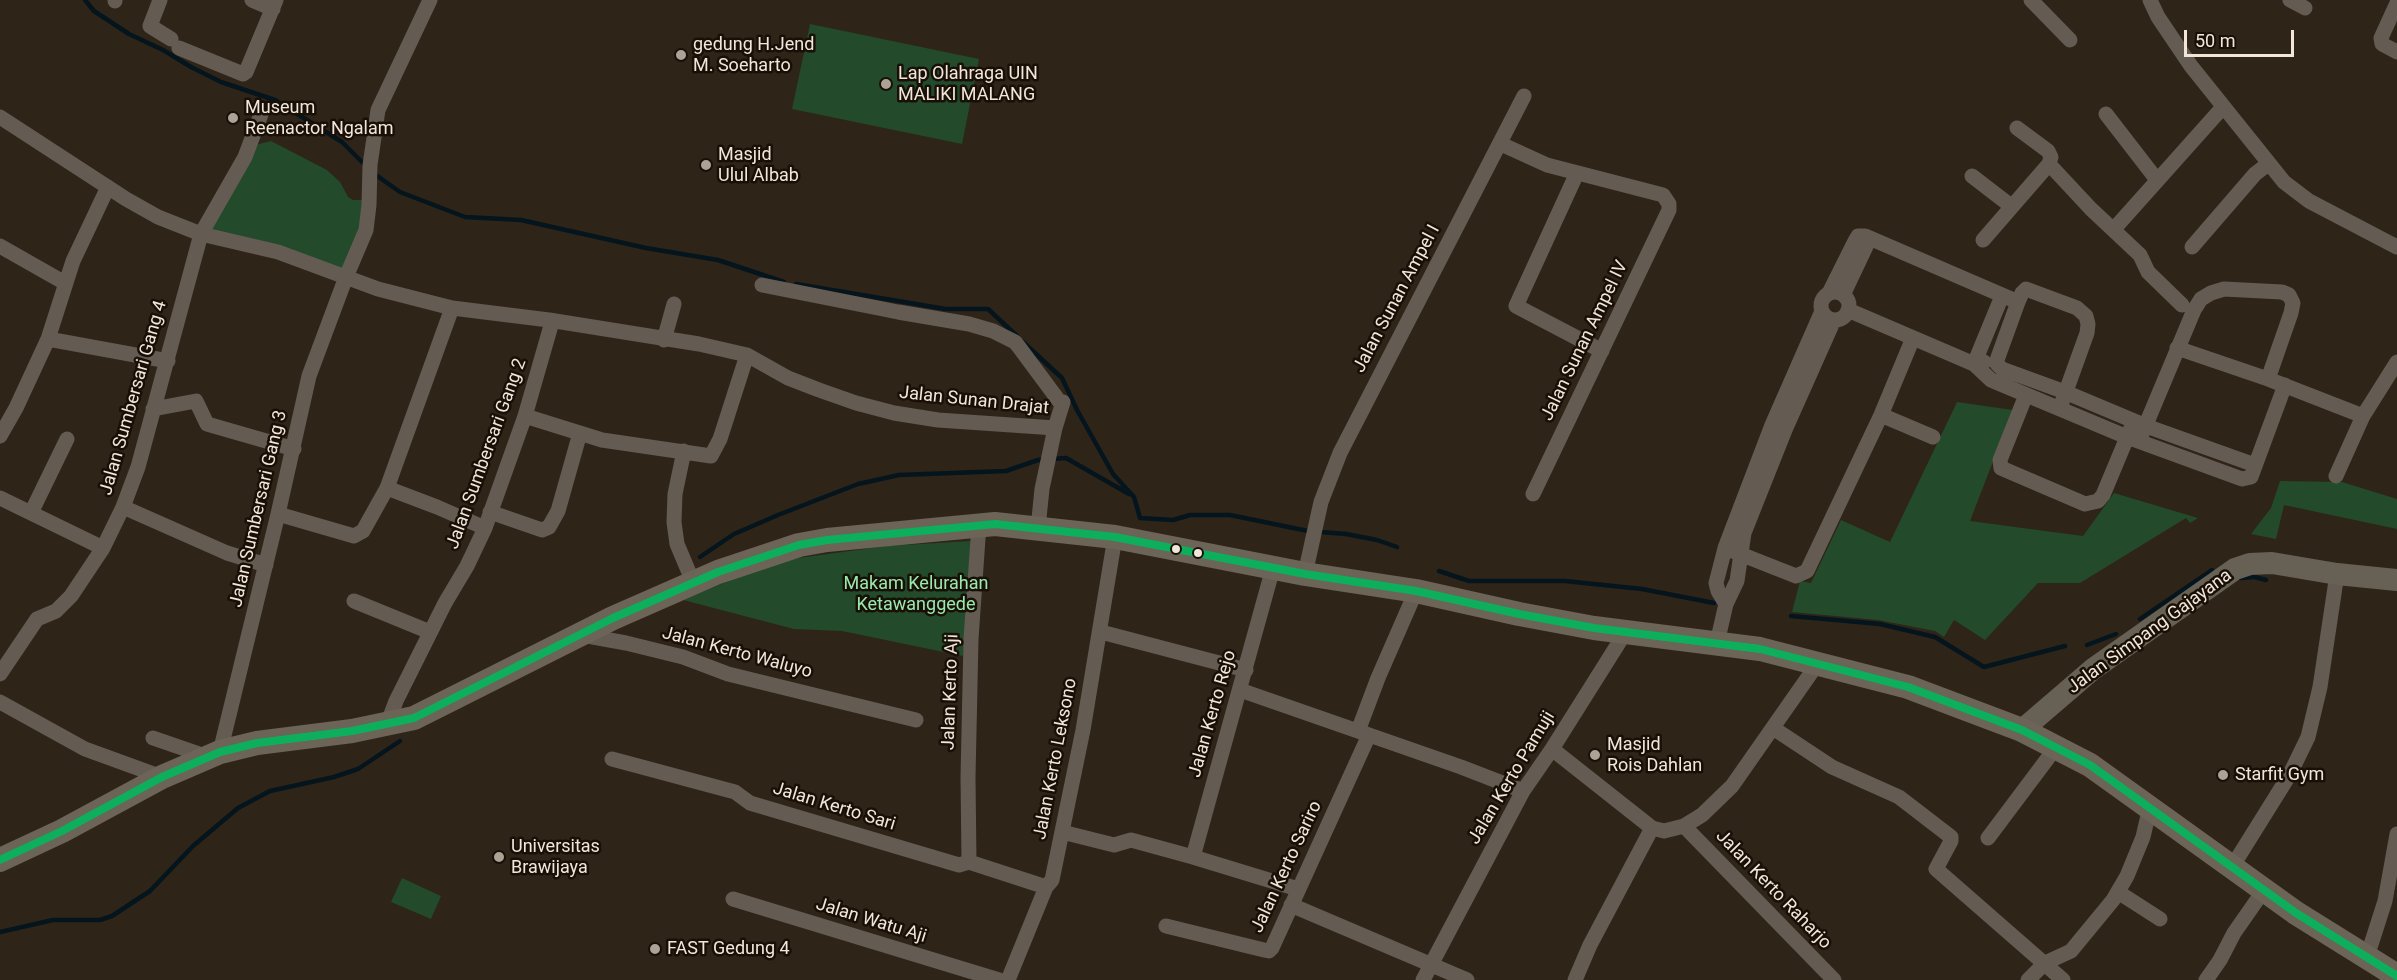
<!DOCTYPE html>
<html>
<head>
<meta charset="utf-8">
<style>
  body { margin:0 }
  #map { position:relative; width:2397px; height:980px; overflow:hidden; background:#2f2418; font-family:Roboto,sans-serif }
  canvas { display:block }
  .scale { position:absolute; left:2184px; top:30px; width:110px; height:27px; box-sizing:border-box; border:3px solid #f3e6d9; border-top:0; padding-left:8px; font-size:18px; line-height:21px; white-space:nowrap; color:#f3e6d9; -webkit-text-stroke:4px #181007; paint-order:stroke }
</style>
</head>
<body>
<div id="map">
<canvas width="2397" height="980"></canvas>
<div class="scale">50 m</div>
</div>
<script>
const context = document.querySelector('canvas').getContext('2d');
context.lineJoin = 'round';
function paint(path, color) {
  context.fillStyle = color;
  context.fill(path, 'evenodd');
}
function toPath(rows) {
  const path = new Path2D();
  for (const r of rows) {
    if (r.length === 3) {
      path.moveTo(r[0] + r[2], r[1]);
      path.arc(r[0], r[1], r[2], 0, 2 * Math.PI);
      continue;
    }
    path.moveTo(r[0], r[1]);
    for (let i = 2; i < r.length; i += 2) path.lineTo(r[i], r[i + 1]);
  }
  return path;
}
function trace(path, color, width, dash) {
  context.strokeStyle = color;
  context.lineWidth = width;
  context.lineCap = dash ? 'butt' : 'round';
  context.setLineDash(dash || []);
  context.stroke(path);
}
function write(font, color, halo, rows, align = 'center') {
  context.font = font + ' Roboto,sans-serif';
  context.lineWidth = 5;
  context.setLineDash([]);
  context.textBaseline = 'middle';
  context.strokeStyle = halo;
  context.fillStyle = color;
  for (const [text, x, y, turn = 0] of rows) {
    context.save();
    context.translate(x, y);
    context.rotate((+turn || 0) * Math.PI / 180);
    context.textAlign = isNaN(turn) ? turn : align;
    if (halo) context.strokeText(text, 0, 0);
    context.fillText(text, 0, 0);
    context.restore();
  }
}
paint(toPath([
  [810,24,979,59,962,144,792,109],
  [271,141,327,170,340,182,348,197,353,200,362,200,365,225,346,270,210,232,255,145],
  [1957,402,2013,410,1970,521,2083,536,2114,493,2198,518,2190,523,2186,518,2080,583,2038,583,1985,640,1954,620,1944,637,1935,631,1878,620,1792,612,1800,581,1811,583,1841,520,1890,542],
  [2280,481,2342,482,2397,499,2397,529,2284,505,2276,539,2251,534,2271,508],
  [971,541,963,656,842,631,794,629,683,600,755,570,798,558,887,546],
  [402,878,441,896,431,919,391,902]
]), '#224a2b');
trace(toPath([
  [85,0,94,11,129,34,163,50,191,67,221,82,275,100,342,142,363,163],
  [376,175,400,192,465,217,521,220,646,248,718,260,784,282],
  [796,284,946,309,988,309,1017,336],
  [1023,342,1062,378,1077,410,1113,474,1134,497,1140,518,1173,520,1190,515,1230,515,1308,531,1346,534,1377,540,1397,547],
  [700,557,734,534,778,515,858,484,899,475,1006,471,1038,460,1066,458,1129,494],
  [1439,571,1469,581,1565,581,1642,589,1714,603],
  [2251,576,2266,580],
  [2241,578,2253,577],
  [1791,616,1880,624,1935,637,1984,667,2065,646],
  [2140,619,2212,570],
  [2087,645,2116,634],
  [0,932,53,920,100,920,112,916,150,891,193,846,238,808,270,791,334,777,358,769,400,741]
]), '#05151d', 4.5);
trace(toPath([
  [160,0,150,26,171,39],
  [252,0,273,9],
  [2031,0,2070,40],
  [2150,0,2158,17,2191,66,2284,182,2309,201,2397,247],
  [2290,0,2305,8],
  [115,1,115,0],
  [2397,3,2381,38,2382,44,2397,52],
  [179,48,243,74,246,72,276,0],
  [2106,114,2157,180],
  [0,117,126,199,158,217,201,234,278,252,378,289,452,308,549,320,699,344,747,355,788,378,819,390,856,403,894,413,938,420,1055,428],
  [2017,128,2048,151,2051,157,2049,164,2091,209,2140,255,2148,272,2182,305],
  [1501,144,1547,165,1663,195,1669,204,1669,210,1533,494],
  [1577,173,1516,306,1602,351],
  [1972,176,2011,206],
  [2114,229,2223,107],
  [1983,240,2049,164],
  [0,246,65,283],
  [2192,247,2255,174,2268,164],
  [762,285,898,312,969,324,993,331,1015,342,1019,347,1062,405],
  [1835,306,14],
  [1829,293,1855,241,1858,236,1865,236,2018,302,2022,293,2026,289,2077,308,2086,316,2088,324,2087,333,2060,408],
  [1843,295,1870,238],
  [2002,296,1974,364,1991,380,2127,437,2242,479,2251,477,2285,385],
  [2018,302,1997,360,1997,364,2002,369,2065,392,2146,426,2255,465],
  [1848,310,1974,364,1984,362],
  [48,339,168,361],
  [664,340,674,304],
  [2177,348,2268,379,2363,416],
  [2026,395,2000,460,2001,468,2085,504,2098,501,2103,495,2131,428],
  [153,409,196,401,207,424,294,449],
  [1881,415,1933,437],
  [525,416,602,440,711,456,720,439,747,355],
  [2142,434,2194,310,2201,299,2211,293,2224,289,2282,292,2289,295,2293,303,2291,313,2268,379],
  [0,436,16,408,48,339,73,261,108,187],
  [684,451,675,494,674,522,677,544,693,582],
  [2336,476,2363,416,2397,362],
  [387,488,437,507,485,528],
  [0,498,103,548],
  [123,507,227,553,266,565],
  [490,512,542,530,549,527,558,511,580,433],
  [31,513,67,439],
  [278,514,354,536,363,531,387,488,452,308],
  [1038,528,1042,489,1055,428,1063,402],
  [1725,548,1796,576,1807,571,1881,415,1913,338],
  [1305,574,1321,502,1340,453,1524,96],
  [354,601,430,632],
  [1726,604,1718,591,1716,583,1725,548,1772,425,1822,311],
  [1101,632,1246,670],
  [582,635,626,643,683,657,728,674,916,720],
  [1717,643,1726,604,1737,581,1744,533,1785,430,1834,320],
  [0,674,37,619,56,611,71,596,103,548,123,507,138,467,201,234,245,157,263,109],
  [1240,690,1461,767,1523,791],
  [0,702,85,749,162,777],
  [387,725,396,701,445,603,467,566,485,528,525,416,552,322],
  [1773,728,1832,767,1899,797,1951,837,1951,841,1936,869,2063,980],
  [1358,731,1378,678,1416,591],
  [153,738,208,757],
  [1552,749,1652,828,1664,831,1684,826,1702,815,1732,786,1818,663],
  [220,752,278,514,309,376,346,277,366,230,369,205,370,165,378,110,430,0],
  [612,759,735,792,750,803,959,865,969,862,1046,887],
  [1684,826,1834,980],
  [1062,832,1114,845,1131,840,1193,857,1273,568],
  [1988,838,2057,746],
  [1193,857,1298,889],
  [969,862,968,777,971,639,979,524],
  [2232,867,2290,774,2308,737,2320,687,2337,574],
  [2118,892,2160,919],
  [733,899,999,980],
  [1291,905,1467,980],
  [1166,926,1264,950,1269,951,1272,948,1369,735],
  [2367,957,2385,901,2397,834],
  [1008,980,1046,887,1052,880,1083,730,1115,537],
  [1423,980,1523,791,1552,749,1625,633],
  [1575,980,1590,945,1652,828],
  [2028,980,2045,963,2071,951,2113,900,2127,876,2143,837,2150,807],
  [2206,980,2220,960,2234,933,2264,890]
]), '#645b52', 15);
trace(toPath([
  [2022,730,2093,669,2235,569,2250,564,2272,563,2337,574,2397,580]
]), '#676054', 22);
trace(toPath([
  [0,860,62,831,162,777,220,752,257,743,352,731,414,718,613,618,718,572,799,545,827,540,995,524,1115,537,1305,574,1416,591,1519,614,1594,628,1760,649,1908,687,2022,730,2090,765,2296,913,2397,976]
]), '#6b6457', 24);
trace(toPath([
  [0,860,62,831,162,777,220,752,257,743,352,731,414,718,613,618,718,572,799,545,827,540,995,524,1115,537,1305,574,1416,591,1519,614,1594,628,1760,649,1908,687,2022,730,2090,765,2296,913,2397,976]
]), '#0daf5c', 8);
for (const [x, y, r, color] of [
  [681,55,6,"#aea295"],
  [886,84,6,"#aea295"],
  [233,118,6,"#aea295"],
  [706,165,6,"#aea295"],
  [1176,549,5,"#f3e6d9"],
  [1198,553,5,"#f3e6d9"],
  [1595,755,6,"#aea295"],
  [2223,775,6,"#aea295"],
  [499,857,6,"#aea295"],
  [655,949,6,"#aea295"]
]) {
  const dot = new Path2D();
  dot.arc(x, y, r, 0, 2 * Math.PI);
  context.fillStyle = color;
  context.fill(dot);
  trace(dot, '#181007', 2);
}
write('18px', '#f3e6d9', '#181007', [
  ["gedung H.Jend",693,45],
  ["M. Soeharto",693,66],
  ["Lap Olahraga UIN",898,74],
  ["MALIKI MALANG",898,95],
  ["Museum",245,108],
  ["Reenactor Ngalam",245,129],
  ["Masjid",718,155],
  ["Ulul Albab",718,176],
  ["Masjid",1607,745],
  ["Rois Dahlan",1607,766],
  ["Starfit Gym",2235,775],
  ["Universitas",511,847],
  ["Brawijaya",511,868],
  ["FAST Gedung 4",667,949]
], 'left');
write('18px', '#f3e6d9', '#181007', [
  ["Jalan Sunan Ampel I",1397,299,-62],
  ["Jalan Sunan Ampel IV",1585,341,-64],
  ["Jalan Sumbersari Gang 4",134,398,-74],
  ["Jalan Sunan Drajat",974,401,6],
  ["Jalan Sumbersari Gang 2",487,454,-70],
  ["Jalan Sumbersari Gang 3",259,509,-77],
  ["Jalan Simpang Gajayana",2150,632,-36],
  ["Jalan Kerto Waluyo",737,653,15],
  ["Jalan Kerto Aji",951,692,-88],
  ["Jalan Kerto Rejo",1213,714,-74],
  ["Jalan Kerto Leksono",1056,759,-79],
  ["Jalan Kerto Pamuji",1512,778,-59],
  ["Jalan Kerto Sari",834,807,17],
  ["Jalan Kerto Sariro",1287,867,-65],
  ["Jalan Kerto Raharjo",1773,890,46],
  ["Jalan Watu Aji",871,921,17]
]);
write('18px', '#9ae9ac', '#181007', [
  ["Makam Kelurahan",916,584],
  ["Ketawanggede",916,605]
]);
</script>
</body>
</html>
